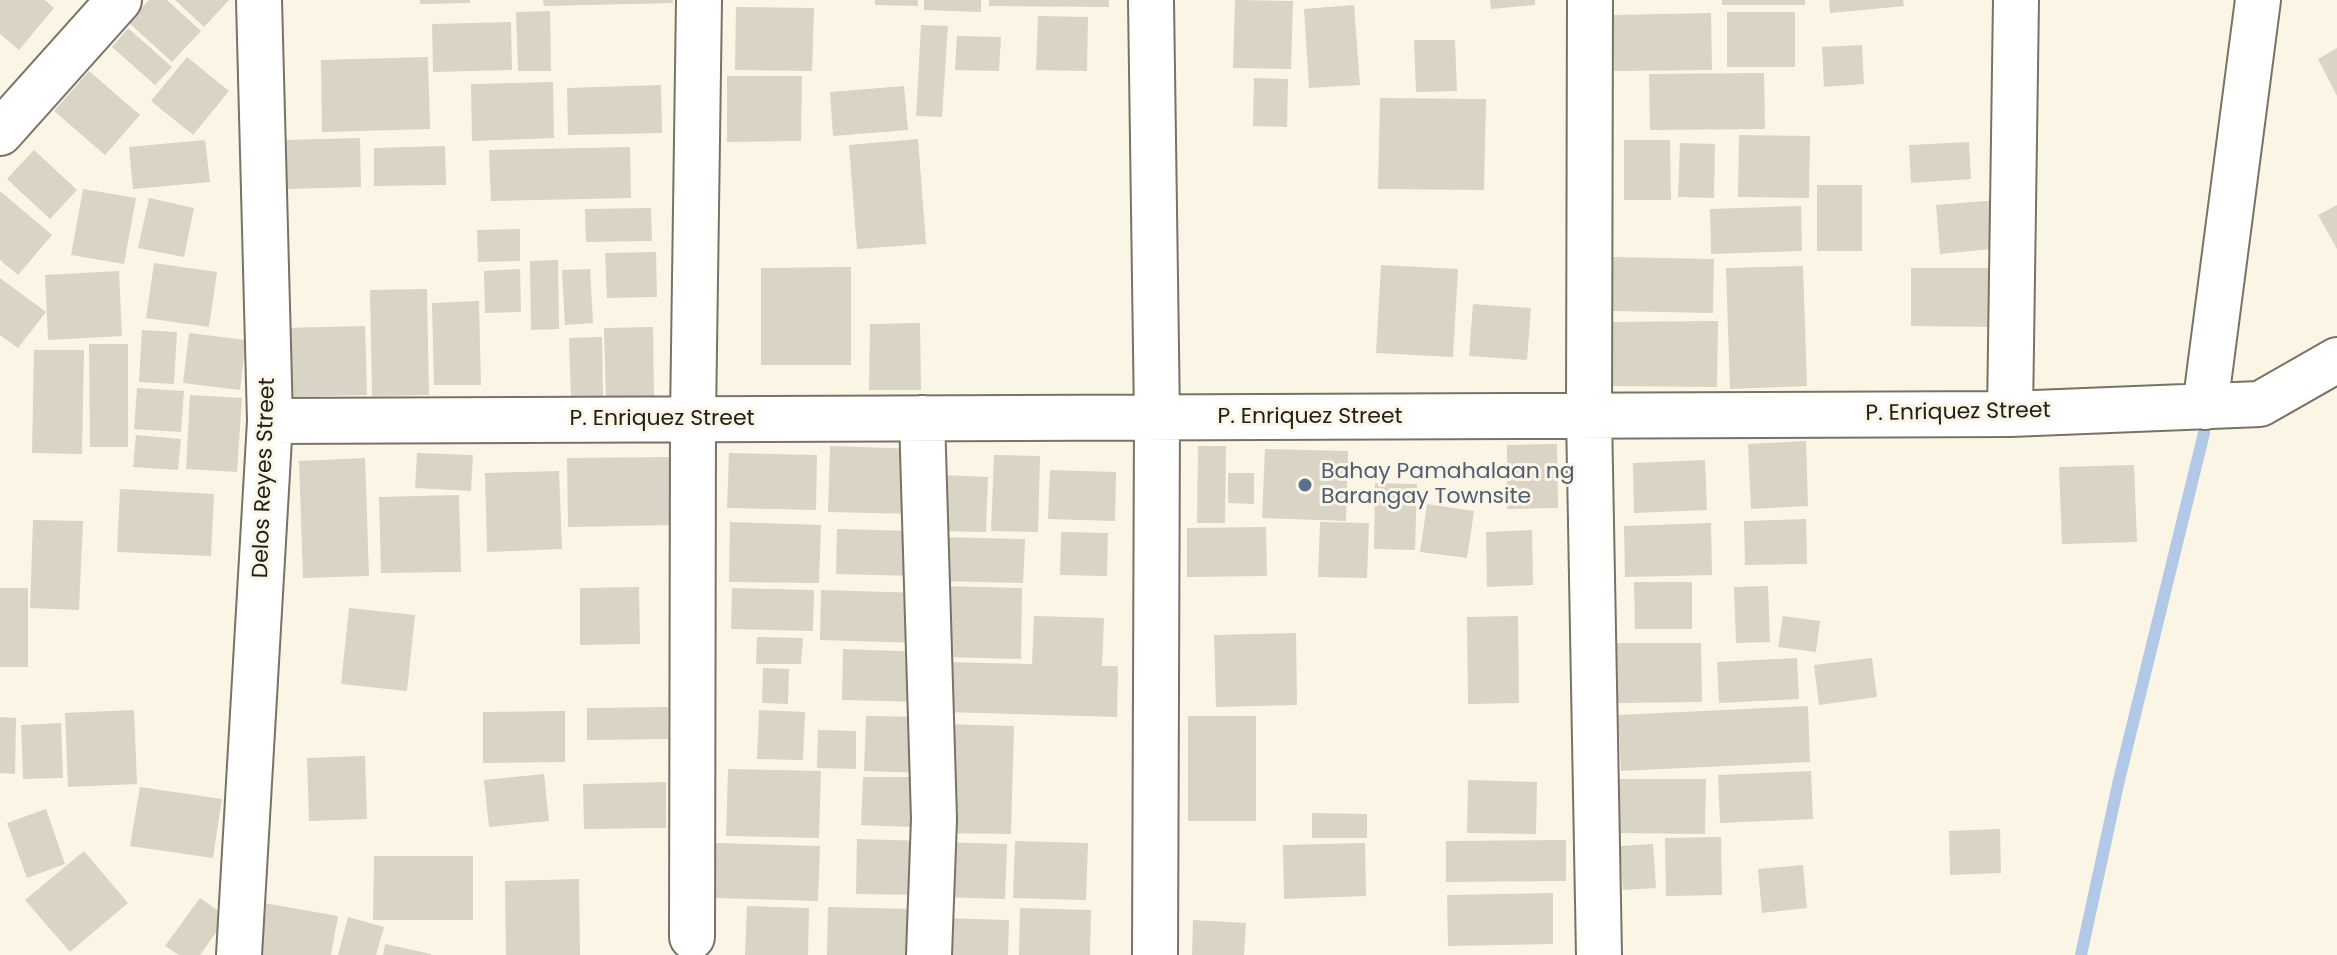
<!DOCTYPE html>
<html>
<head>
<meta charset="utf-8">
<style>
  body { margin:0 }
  canvas { display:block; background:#fbf5e6 }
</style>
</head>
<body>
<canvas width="2337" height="955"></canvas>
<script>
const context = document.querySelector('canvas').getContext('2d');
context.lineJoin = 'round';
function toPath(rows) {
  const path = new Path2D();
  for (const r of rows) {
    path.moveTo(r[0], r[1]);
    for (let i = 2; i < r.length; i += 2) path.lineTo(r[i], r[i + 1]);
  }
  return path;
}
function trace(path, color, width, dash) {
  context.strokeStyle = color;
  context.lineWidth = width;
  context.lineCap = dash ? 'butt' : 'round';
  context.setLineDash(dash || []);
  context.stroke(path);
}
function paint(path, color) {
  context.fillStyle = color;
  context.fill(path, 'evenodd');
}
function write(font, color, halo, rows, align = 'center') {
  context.font = font + ' Poppins,sans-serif';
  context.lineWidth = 6;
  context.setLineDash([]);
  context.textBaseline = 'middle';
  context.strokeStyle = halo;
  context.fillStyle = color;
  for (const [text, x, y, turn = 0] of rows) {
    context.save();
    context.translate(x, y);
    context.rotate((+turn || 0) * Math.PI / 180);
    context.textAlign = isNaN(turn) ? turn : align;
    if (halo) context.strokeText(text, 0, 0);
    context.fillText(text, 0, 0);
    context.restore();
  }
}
trace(toPath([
  [2081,955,2119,780,2204,433]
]), '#b1c9e7', 12);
paint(toPath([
  [0,0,45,0,54,8,19,50,0,34],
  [149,0,167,0,201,31,172,62,128,22],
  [175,0,229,0,204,27],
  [420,0,470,0,470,3,420,4],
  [543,0,673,0,673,3,544,6],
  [875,0,918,0,918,6,875,5],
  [924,0,981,0,981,12,924,10],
  [989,0,1109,0,1109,7,989,6],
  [1235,0,1293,1,1291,69,1233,68],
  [1490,0,1535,0,1535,5,1491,9],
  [1722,0,1805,0,1805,5,1722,5],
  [1829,0,1903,0,1904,6,1830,13],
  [1354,5,1360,85,1309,88,1304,9],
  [736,7,814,8,812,71,735,70],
  [550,11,551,71,518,71,516,12],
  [1727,12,1795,12,1795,67,1727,67],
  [1711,13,1712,70,1614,71,1612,15],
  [1038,16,1088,17,1087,71,1036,70],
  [511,22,512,70,433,72,432,24],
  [921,25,948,26,942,117,916,116],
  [128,28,172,67,155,85,112,47],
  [957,36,1001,37,999,71,955,70],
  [1414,40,1455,40,1457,91,1416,92],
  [1862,45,1864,84,1824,87,1822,47],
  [2337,48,2337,96,2318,59],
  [187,57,229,91,193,135,151,101],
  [428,57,430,129,322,132,321,60],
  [89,71,140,115,105,155,54,111],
  [1764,73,1765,129,1650,130,1649,74],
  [727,76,802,76,801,141,727,142],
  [1254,78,1288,79,1287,127,1253,126],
  [553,82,554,138,472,141,471,84],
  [661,85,662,133,568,135,567,88],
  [904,86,908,130,833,136,830,92],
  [1380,98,1486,99,1484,190,1378,189],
  [1739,135,1810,136,1809,198,1738,197],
  [360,138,361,187,286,189,285,140],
  [918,139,926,244,857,249,849,145],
  [205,140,210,182,133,189,129,147],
  [1624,140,1670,140,1671,200,1624,200],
  [1969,142,1971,179,1911,183,1909,145],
  [1680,143,1715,144,1714,198,1678,197],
  [445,146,446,185,374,186,374,148],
  [630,147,631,198,491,201,489,150],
  [34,150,77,190,50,219,7,179],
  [1817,185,1862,185,1862,251,1817,251],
  [83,189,136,198,124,264,71,255],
  [0,191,52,235,18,275,0,260],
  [149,198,194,208,184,257,138,248],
  [1998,200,2002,248,1940,254,1936,205],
  [2337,205,2337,249,2318,215],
  [1801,206,1802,251,1711,254,1710,209],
  [651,208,652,241,586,242,585,209],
  [520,229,520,261,478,262,477,230],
  [656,252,657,297,607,298,605,253],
  [1611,257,1714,259,1713,313,1611,311],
  [558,260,559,329,531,330,530,261],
  [154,263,217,272,209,327,146,318],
  [1381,265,1458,269,1453,357,1376,353],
  [1803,266,1807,386,1730,389,1726,268],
  [851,267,851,365,761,365,761,268],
  [1911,268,1997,268,1997,327,1911,326],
  [520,269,521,312,485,313,484,271],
  [590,269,593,323,565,325,562,270],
  [119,271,122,336,48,340,45,275],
  [0,278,46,312,18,348,0,335],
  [427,289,429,395,372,396,370,290],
  [479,301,481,385,434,385,432,303],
  [1473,304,1531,308,1527,360,1469,356],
  [1718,321,1717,387,1611,386,1611,322],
  [920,323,921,390,869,390,870,324],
  [365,326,367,395,284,397,283,328],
  [653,327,654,399,606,401,604,328],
  [142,330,177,332,174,384,139,382],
  [189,333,246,340,240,390,183,383],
  [602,337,603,396,571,398,569,338],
  [89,344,128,344,128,447,90,447],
  [34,350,84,350,82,454,32,453],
  [137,388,184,391,181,432,134,429],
  [190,395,242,398,237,472,186,469],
  [136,435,181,439,178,470,133,467],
  [1806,441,1808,506,1751,509,1748,444],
  [1557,444,1558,508,1507,509,1507,445],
  [830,446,917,449,915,514,828,512],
  [1198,446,1226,446,1225,523,1197,523],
  [1265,449,1348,451,1346,521,1262,518],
  [417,453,473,455,471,491,415,488],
  [729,453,817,455,816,510,727,508],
  [994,455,1040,456,1038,532,991,531],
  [674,457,675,525,568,527,567,458],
  [365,458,369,576,303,578,299,461],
  [1705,460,1707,510,1634,513,1633,463],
  [2134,465,2137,542,2062,544,2059,467],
  [1050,470,1116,472,1115,521,1048,519],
  [559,471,562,549,487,552,485,473],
  [1228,473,1254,473,1254,504,1228,503],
  [942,475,988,477,986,532,940,531],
  [1375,483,1417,484,1415,550,1374,549],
  [120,489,214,494,211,556,117,552],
  [459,495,461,572,381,573,379,497],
  [1427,504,1474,511,1467,558,1420,552],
  [1806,519,1807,564,1745,565,1744,521],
  [33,520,83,521,79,610,30,608],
  [730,522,821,525,819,583,729,582],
  [1320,522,1369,523,1367,578,1318,577],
  [1711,523,1712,575,1625,577,1624,526],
  [1266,527,1267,576,1187,577,1187,528],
  [837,529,917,531,917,576,836,574],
  [1532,530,1533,585,1487,587,1486,532],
  [1061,532,1108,533,1107,576,1060,575],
  [938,537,1025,539,1023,583,936,581],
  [1634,582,1692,582,1692,629,1635,629],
  [940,586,1022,588,1021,659,938,657],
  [1768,586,1770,642,1736,643,1734,587],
  [639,587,640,644,580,645,580,588],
  [0,588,28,588,28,667,0,667],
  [732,588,814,590,813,631,731,629],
  [821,590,923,593,921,643,820,640],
  [349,608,415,615,407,691,341,684],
  [1034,616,1104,618,1102,666,1118,666,1117,717,946,712,948,662,1032,664],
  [1518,616,1519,703,1468,704,1467,617],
  [1783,616,1820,621,1816,652,1778,647],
  [1296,633,1297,705,1216,707,1214,635],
  [757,637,803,638,801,664,756,664],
  [1615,643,1701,643,1702,702,1616,703],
  [843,649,927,652,925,702,842,700],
  [1797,658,1799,699,1719,703,1717,662],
  [1872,658,1877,697,1819,705,1814,665],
  [763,668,789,669,788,704,762,703],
  [1808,706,1810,762,1621,771,1618,715],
  [668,707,668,739,587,740,587,708],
  [134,710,137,784,68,787,65,713],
  [759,710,805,712,803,760,757,759],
  [565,711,565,762,483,763,483,712],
  [866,716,926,717,924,773,864,771],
  [1188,716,1256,716,1256,821,1188,821],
  [0,717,16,718,15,774,0,773],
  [61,723,63,778,23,779,21,725],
  [945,724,1014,726,1011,834,941,833],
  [818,730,856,731,856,769,817,768],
  [365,756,367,819,309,821,307,758],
  [728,769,821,771,819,838,726,836],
  [1811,771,1813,819,1720,823,1718,775],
  [544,774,549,821,489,827,484,780],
  [863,777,912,777,910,827,861,825],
  [1614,779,1706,779,1705,834,1613,833],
  [1468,780,1537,782,1536,834,1467,833],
  [666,782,666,828,584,829,583,784],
  [140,787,222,799,213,858,130,846],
  [46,809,65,864,27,878,7,823],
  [1312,813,1367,814,1367,838,1312,838],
  [2000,829,2001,873,1950,875,1949,831],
  [1721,837,1722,895,1666,896,1665,838],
  [857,839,927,841,925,895,856,894],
  [1566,840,1566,881,1446,882,1446,841],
  [1015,841,1088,843,1086,900,1013,898],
  [939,842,1007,844,1005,899,937,897],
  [716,843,820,846,818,901,715,898],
  [1365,843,1366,896,1284,899,1283,845],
  [1653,844,1656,888,1623,890,1620,846],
  [84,851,128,903,70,952,25,900],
  [374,856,473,856,473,920,373,920],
  [1803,865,1807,908,1762,913,1758,869],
  [579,879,580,955,506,955,505,881],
  [1553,893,1553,944,1448,946,1447,895],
  [200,898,227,917,200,955,179,955,165,946],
  [264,903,338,916,331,955,255,955],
  [747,906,809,908,808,955,745,955],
  [828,907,912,909,910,955,827,955],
  [1020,908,1091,910,1090,955,1019,955],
  [348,917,384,927,376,955,338,955],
  [939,918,1009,920,1008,955,937,955],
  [1193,920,1246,923,1244,955,1192,955],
  [385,944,431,954,431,955,383,955]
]), '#dad4c6');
const minor = toPath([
  [1151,0,1157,418,1155,955],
  [1590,0,1589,415,1599,955],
  [2205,407,2258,0],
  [2010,414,2016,0],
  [922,418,934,819,929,955],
  [270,421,2010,414,2260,404,2337,360],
  [692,937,693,419,699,0],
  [239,955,270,421,259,0]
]);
const major = toPath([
  [0,133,119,0]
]);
trace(minor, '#797366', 48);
trace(major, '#797366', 48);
trace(minor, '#fff', 44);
trace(major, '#fff', 44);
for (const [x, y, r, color] of [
  [1305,485,8,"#5c6f8a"]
]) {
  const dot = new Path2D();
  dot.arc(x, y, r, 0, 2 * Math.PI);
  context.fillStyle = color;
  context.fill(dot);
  trace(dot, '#fbf5e6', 3);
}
write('22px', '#22201b', '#fbf5e6', [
  ["P. Enriquez Street",1958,413,-1],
  ["P. Enriquez Street",1310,417],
  ["P. Enriquez Street",662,419],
  ["Delos Reyes Street",265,478,-88]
]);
write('22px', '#4e5e75', '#fbf5e6', [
  ["Bahay Pamahalaan ng",1321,472],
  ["Barangay Townsite",1321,497]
], 'left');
</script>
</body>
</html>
